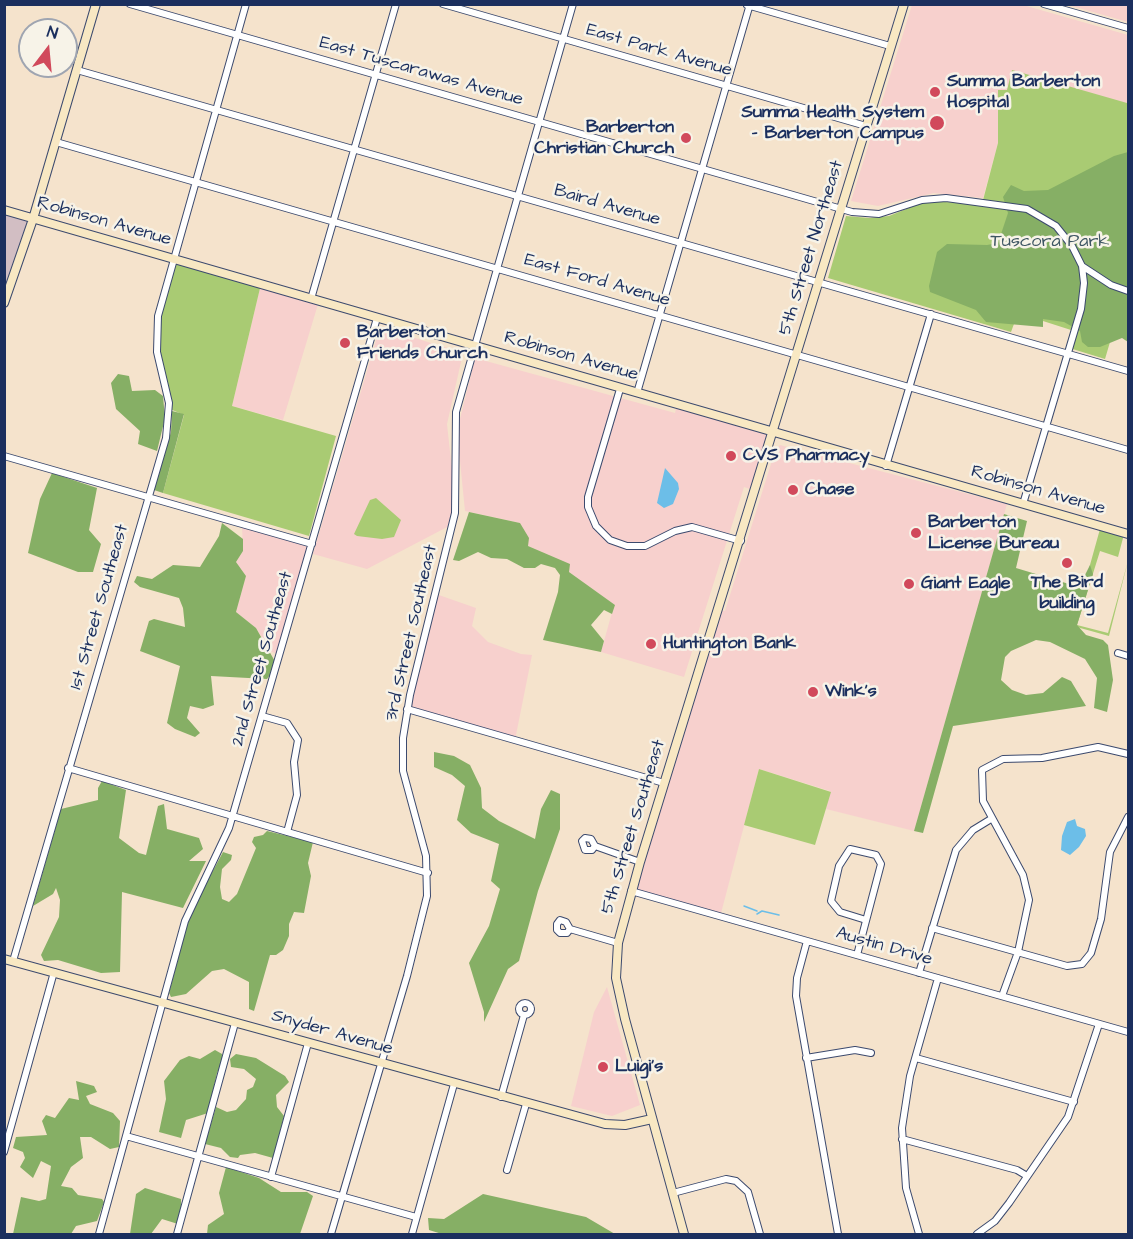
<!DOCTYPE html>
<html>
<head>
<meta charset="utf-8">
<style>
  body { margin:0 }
  #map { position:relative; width:1133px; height:1239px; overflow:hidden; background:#f5e3cc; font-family:"Architects Daughter",sans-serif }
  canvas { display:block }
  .frame { position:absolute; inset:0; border:6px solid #1b2f5e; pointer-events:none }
  .north { position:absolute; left:18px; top:18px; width:60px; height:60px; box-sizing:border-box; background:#f7f3e8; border:2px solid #9fa5b1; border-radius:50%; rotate:16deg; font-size:16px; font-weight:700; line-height:24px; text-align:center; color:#1b2f5e }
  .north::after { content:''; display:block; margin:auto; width:21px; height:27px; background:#d1495b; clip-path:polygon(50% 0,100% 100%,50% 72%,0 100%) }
</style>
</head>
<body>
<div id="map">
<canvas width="1133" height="1239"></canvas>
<div class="frame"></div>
<div class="north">N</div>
</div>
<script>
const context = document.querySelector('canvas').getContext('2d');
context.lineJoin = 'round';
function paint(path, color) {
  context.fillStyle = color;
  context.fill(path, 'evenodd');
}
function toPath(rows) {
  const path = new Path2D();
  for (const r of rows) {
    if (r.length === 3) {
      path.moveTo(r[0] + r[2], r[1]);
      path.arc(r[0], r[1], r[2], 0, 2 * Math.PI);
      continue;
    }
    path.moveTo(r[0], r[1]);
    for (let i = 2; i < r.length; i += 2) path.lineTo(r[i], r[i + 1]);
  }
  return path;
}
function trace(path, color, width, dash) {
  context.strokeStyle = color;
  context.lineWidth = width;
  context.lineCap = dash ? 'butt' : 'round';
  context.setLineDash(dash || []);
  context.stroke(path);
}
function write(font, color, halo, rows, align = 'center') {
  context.font = font + ' "Architects Daughter",sans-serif';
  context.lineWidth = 5;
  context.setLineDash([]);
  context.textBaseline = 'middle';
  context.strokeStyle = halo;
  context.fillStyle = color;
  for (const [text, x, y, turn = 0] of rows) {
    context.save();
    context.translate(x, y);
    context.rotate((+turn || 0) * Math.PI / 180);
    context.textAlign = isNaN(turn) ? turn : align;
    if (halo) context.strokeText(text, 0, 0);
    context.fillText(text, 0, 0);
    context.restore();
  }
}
paint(toPath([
  [912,5,1023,5,1128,35,1127,103,999,90,998,143,983,198,934,193,878,206,851,201],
  [1068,5,1128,5,1128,22,1079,8],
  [261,284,319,301,283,420,232,406],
  [380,327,463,353,447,424,455,498,451,525,367,569,313,554],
  [475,358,675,413,677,405,773,433,756,491,744,487,684,677,601,652,614,605,569,572,569,564,528,546,520,523,465,511,457,431],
  [780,445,1007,504,914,831,826,809,830,791,759,769,720,917,631,891,719,610,725,611,775,451],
  [242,526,312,544,279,655,270,651,256,628,236,612,246,576,236,562,243,551],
  [436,594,476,608,472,626,488,642,521,654,532,655,515,740,407,709],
  [607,987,640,1105,612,1116,571,1106,594,1012]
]), '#f7d0cd');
paint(toPath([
  [5,210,33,219,5,303]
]), '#d2bec3');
paint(toPath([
  [1012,70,1127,103,1128,99,1128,281,1105,359,1066,347,1071,330,1018,313,1011,332,828,278,846,216,869,218,889,216,926,201,982,204,998,143,998,90,1007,90],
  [173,259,261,284,232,406,336,436,309,536,163,493,184,415,170,409,160,368,156,326],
  [376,498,401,520,394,537,382,539,357,536,354,534,370,500],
  [1100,529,1123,535,1123,538,1118,557,1100,551,1077,625,1108,633,1128,561,1109,636,1073,626],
  [759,769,831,792,815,845,744,825]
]), '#a9cb73');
paint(toPath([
  [1128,152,1128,342,1122,338,1100,347,1088,347,1082,342,1080,331,1064,322,1043,319,1043,327,986,322,976,310,930,292,929,286,937,252,947,244,987,245,998,243,1008,213,1003,197,1011,185,1024,191,1048,190,1114,156],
  [118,374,129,376,132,391,155,390,163,396,165,418,157,451,138,444,140,431,116,409,111,383],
  [172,411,184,414,163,493,154,490,171,432],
  [52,473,97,488,89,530,101,544,93,572,78,572,28,553,40,499],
  [469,512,520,523,529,538,528,546,570,564,569,572,615,605,612,614,604,610,591,625,604,641,601,652,543,640,558,592,560,575,555,568,541,564,535,568,524,568,507,559,491,558,478,552,459,561,453,560],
  [1004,514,1027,521,1016,568,1079,587,1090,565,1093,574,1077,625,1086,635,1103,640,1108,645,1113,680,1107,712,1094,708,1097,678,1085,659,1050,642,1036,640,1011,651,1005,657,1001,680,1012,690,1026,695,1043,693,1062,677,1071,681,1086,706,953,726,923,833,914,831],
  [222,523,243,539,243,551,236,562,246,576,236,612,256,628,277,665,267,679,211,676,214,705,203,709,190,706,187,718,200,733,195,737,175,729,167,723,180,666,140,651,149,621,154,619,185,627,183,608,179,598,140,587,134,582,137,576,152,579,173,565,200,567,219,536],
  [434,752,454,756,470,765,481,788,482,808,499,821,535,839,541,809,551,790,560,794,560,829,538,891,519,961,508,969,484,1022,484,1012,469,963,489,926,500,889,491,881,499,844,471,833,457,820,465,786,452,775,434,767],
  [102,781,126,790,119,838,139,853,146,855,158,806,164,804,167,829,199,838,203,849,189,861,206,861,183,908,122,892,120,972,101,973,58,960,44,961,41,955,59,917,60,900,56,888,53,894,33,906,61,809,98,800,98,788],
  [267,831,313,842,308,863,311,876,304,913,294,912,289,924,289,936,283,950,276,955,270,955,254,1011,249,1009,249,982,224,969,212,971,186,994,171,997,169,993,190,914,223,852,232,855,231,860,222,869,220,887,222,899,229,902,237,894,256,848,252,842,254,837,263,835],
  [215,1050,222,1054,222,1062,217,1073,208,1113,186,1120,181,1138,159,1132,166,1099,164,1081,180,1060,189,1056,200,1059],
  [236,1054,256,1058,285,1076,289,1082,276,1095,277,1107,284,1116,273,1158,255,1153,240,1155,238,1158,230,1157,221,1148,205,1144,216,1107,227,1112,236,1110,246,1099,247,1090,253,1087,256,1079,244,1069,231,1067,230,1059],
  [76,1081,94,1086,97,1092,86,1096,90,1104,113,1113,120,1121,119,1147,110,1149,91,1137,80,1137,83,1158,71,1167,61,1186,72,1188,78,1195,102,1199,104,1202,97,1221,76,1226,71,1234,13,1234,21,1197,39,1201,46,1199,51,1166,41,1161,33,1178,20,1167,25,1158,23,1152,13,1148,16,1137,47,1135,42,1121,46,1115,55,1118,69,1098,79,1100],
  [226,1167,259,1178,281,1192,307,1192,313,1196,300,1234,207,1234,208,1225,224,1214,219,1193],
  [145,1188,181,1199,181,1216,178,1224,162,1219,151,1234,130,1234,136,1194],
  [483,1194,586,1217,615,1234,442,1234,429,1230,428,1218,444,1219]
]), '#86af65');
paint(toPath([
  [665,468,678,483,679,489,673,504,664,508,657,503],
  [1075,819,1077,826,1085,829,1086,836,1079,847,1070,855,1061,850,1062,836,1067,822]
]), '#6cbee8');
trace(toPath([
  [744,906,757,911],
  [757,914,762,911,779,915]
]), '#6cbee8', 1.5);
const street = toPath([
  [130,4,852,212,879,214,922,200,946,198,1027,209,1056,226,1072,246,1082,266,1111,285,1128,291],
  [443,4,866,126],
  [1044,4,1128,28],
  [747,5,890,46],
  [77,70,1128,371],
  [56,142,1128,450],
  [311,299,396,4],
  [620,389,588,497,588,507,596,526,610,540,627,546,645,546,675,531,692,527,741,541],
  [637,393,750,4],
  [4,456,312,544],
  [886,466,931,314],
  [1023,504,1081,309,1084,283,1082,266],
  [1118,653,1128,656],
  [407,709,664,783],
  [262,716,287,723,298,740,294,762,297,795,287,832],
  [68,768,428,873],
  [595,846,592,850,585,850,582,841,585,838,591,839,595,846,640,862],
  [631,891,1128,1032],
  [932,928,1067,966,1082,964,1091,953,1101,919,1110,852,1128,817],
  [570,929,567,933,560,933,557,930,557,924,560,920,566,922,570,929,618,943],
  [807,941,797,978,796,996,838,1234],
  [857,955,881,864,876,855,850,849,839,866,831,901,840,912,866,920],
  [13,961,166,438,169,403,157,352,158,316,246,4],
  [919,973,956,850,973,830,991,819],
  [1002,996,1018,952,1029,900,1023,875,983,801,982,770,1003,759,1042,758,1098,747,1128,754],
  [525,1009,6],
  [806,1058,855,1050,871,1053],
  [916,1058,1074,1102],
  [501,1097,524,1015],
  [126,1136,416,1217],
  [902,1139,1017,1170,1027,1176],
  [4,1152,54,972],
  [507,1170,526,1104],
  [271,1177,308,1043],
  [673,1193,726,1179,736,1181,748,1192,760,1234],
  [99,1234,185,921,229,828,377,318],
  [177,1234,235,1023],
  [331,1234,407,976,427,896,426,856,403,771,403,738,410,695,455,513,456,412,573,4],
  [412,1234,454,1084],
  [919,1234,906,1188,902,1128,910,1076,938,978],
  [977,1234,995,1221,1009,1203,1068,1117,1099,1024]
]);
const secondary = toPath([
  [4,210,1128,534],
  [4,303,33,219,96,4],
  [4,959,605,1124,625,1125,652,1119],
  [684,1234,625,1019,616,978,618,943,640,862,904,4]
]);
trace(street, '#3c4a6e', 8);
trace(secondary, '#3c4a6e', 10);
trace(street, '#fff', 6);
trace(secondary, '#f8e8c3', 8);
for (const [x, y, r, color] of [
  [935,92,6,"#d1495b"],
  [937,123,8,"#d1495b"],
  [686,138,6,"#d1495b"],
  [345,343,6,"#d1495b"],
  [731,456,6,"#d1495b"],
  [793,490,6,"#d1495b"],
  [916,533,6,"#d1495b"],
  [1067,563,6,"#d1495b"],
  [909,584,6,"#d1495b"],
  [651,644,6,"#d1495b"],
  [813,692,6,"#d1495b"],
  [603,1067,6,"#d1495b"]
]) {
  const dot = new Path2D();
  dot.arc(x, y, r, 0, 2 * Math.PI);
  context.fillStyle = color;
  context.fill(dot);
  trace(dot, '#f7f3e8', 2);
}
write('18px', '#1b2f5e', '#f7f3e8', [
  ["East Park Avenue",659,51,16],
  ["East Tuscarawas Avenue",421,72,16],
  ["Baird Avenue",607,206,16],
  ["Robinson Avenue",104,222,16],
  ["5th Street Northeast",812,248,-73],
  ["East Ford Avenue",597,281,16],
  ["Robinson Avenue",571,357,16],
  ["Robinson Avenue",1038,491,16],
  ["1st Street Southeast",100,607,-74],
  ["3rd Street Southeast",412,633,-77],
  ["2nd Street Southeast",263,659,-74],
  ["5th Street Southeast",634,827,-73],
  ["Austin Drive",884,947,16],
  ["Snyder Avenue",332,1033,16]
]);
write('bold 18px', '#1b2f5e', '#f7f3e8', [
  ["Summa Barberton",947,82],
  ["Hospital",947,103],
  ["Summa Health System",924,113,"right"],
  ["– Barberton Campus",924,134,"right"],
  ["Barberton",674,128,"right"],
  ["Christian Church",674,149,"right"],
  ["Barberton",357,333],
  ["Friends Church",357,354],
  ["CVS Pharmacy",743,456],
  ["Chase",805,490],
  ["Barberton",928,523],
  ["License Bureau",928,544],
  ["The Bird",1067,583,"center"],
  ["building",1067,604,"center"],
  ["Giant Eagle",921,584],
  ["Huntington Bank",663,644],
  ["Wink's",825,692],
  ["Luigi's",615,1067]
], 'left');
write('18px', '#3e5663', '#f7f3e8', [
  ["Tuscora Park",1050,242]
]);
</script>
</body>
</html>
